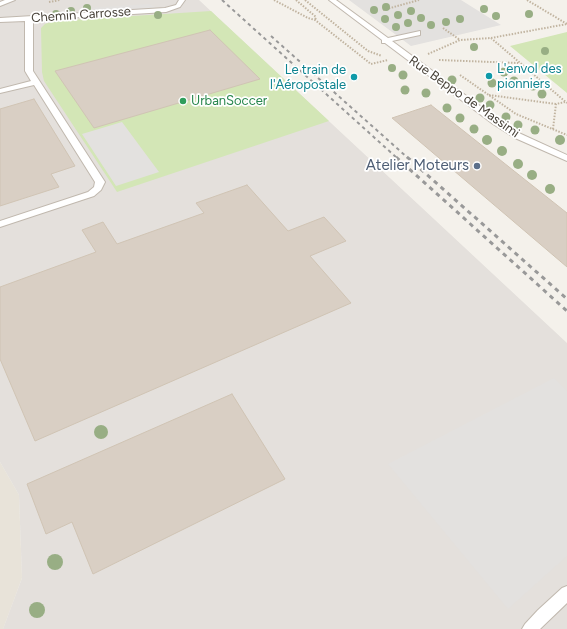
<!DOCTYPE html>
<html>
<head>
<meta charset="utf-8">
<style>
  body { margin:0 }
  canvas { display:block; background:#f4f1eb }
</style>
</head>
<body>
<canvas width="567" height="629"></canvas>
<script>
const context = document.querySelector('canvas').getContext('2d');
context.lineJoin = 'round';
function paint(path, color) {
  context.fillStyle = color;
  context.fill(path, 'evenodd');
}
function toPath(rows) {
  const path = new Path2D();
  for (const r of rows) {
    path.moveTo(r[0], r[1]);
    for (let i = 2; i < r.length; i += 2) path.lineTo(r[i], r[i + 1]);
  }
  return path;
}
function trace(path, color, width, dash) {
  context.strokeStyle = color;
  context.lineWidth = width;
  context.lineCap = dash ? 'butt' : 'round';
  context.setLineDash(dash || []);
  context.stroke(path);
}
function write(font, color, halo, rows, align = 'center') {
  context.font = font + ' Figtree,sans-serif';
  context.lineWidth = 3.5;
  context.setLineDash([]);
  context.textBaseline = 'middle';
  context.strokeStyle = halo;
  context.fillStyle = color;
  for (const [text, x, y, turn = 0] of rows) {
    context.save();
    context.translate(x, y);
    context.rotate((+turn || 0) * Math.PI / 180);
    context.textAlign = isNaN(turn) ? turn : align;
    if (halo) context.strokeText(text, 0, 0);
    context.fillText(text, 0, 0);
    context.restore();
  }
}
paint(toPath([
  [0,462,19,495,22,578,3,629,0,629]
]), '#e8e3d9');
paint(toPath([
  [0,0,199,0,567,343,567,629,3,629,22,578,19,495,0,462]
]), '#e4e0dc');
paint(toPath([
  [211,11,329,121,117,192,44,81,42,72,41,28,45,24,54,21],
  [567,32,567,93,510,46]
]), '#d3e6b6');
paint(toPath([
  [349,0,461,0,501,25,411,46],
  [149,4,159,9,100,12,91,8],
  [122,122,159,172,116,186,82,134],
  [554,378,567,391,567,556,508,609,388,464]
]), '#e3e1df');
const building = toPath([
  [210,30,260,79,94,128,55,71,210,30],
  [34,99,75,166,51,174,59,187,0,206,0,109,34,99],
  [431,105,567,213,567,267,392,118,431,105],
  [247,185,288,231,324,217,346,241,310,256,351,303,35,441,0,359,0,287,96,252,82,230,103,222,117,244,204,213,196,203,247,185],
  [232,394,285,479,93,574,72,522,46,534,27,484,232,394]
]);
paint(building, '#d9cfc4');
trace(building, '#d0c4b4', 1);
const lane = toPath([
  [5,0,15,0,0,6,0,2,5,0],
  [179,0,185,0,180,7,166,12,33,20,33,71,105,182,101,190,94,196,0,227,0,221,88,192,94,187,95,182,34,85,0,93,0,89,31,81,25,71,25,21,0,22,0,18,165,8,176,5,179,0],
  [329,0,336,0,388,38,420,31,420,35,392,41,499,120,521,134,567,155,567,161,515,138,493,124,385,43,382,43,382,40,329,0],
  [567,586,567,603,540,629,522,629,525,624,538,610,562,588,567,586]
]);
trace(lane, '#c0b8ae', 2);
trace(toPath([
  [274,0,308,18,315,20,371,64,388,60],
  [296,0,316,17,315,20],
  [305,0,368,51,382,56],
  [527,0,567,24],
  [49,2,60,0],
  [383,10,419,0],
  [443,28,460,40],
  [491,38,567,103],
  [428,54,460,40,491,38,567,24],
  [439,60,518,63],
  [460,75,516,114,567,135],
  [489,95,556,104],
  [553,129,556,104,565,102]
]), '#c1b4a0', 2, [1.5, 1.5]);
paint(lane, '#fff');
trace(toPath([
  [222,0,397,158],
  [271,36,408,158]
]), '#999', 2, [3.5, 3.5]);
trace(toPath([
  [396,157,567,311],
  [407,157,567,299]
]), '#999', 3, [4.5, 4.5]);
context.fillStyle = '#98ae84';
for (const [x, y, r] of [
  [386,7,4],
  [87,8,4],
  [484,9,4],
  [374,10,4],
  [71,11,4],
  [411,11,4],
  [56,14,4],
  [529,14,4],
  [158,15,4],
  [398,15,4],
  [496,16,4],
  [421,18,4],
  [385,19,4],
  [460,19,4],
  [446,22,4],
  [408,23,4],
  [431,25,4],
  [396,27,4],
  [474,47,4],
  [545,51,4],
  [392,68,4],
  [504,72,4.5],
  [403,75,4.5],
  [452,80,4.5],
  [514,81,4.5],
  [492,83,4.5],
  [533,86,4.5],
  [405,90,4.5],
  [426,93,4.5],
  [542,94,4.5],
  [480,98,4.5],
  [490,105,4.5],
  [447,108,4.5],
  [506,117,4.5],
  [460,118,4.5],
  [518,125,4.5],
  [474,129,4.5],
  [535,130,4.5],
  [487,140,5],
  [560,140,5],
  [502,151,5],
  [518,164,5],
  [532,175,5],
  [550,189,5],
  [101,432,7],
  [55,562,8],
  [37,610,8]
]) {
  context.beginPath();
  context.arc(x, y, r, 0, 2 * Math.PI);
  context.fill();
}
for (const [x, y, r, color] of [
  [489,76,4,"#0f9aa8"],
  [354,77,4,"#0f9aa8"],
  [183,101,4,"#2e9e5b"],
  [477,166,4,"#5c6f8a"]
]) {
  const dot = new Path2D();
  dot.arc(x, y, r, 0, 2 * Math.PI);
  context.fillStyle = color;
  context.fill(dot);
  trace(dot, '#fff', 1.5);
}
write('13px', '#484239', '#fff', [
  ["Chemin Carrosse",81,15,-4],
  ["Rue Beppo de Massimi",464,97,35]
]);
write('13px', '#0d838f', '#fff', [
  ["L'envol des",497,69],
  ["pionniers",497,84],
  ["Le train de",346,70,"right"],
  ["l'Aéropostale",346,85,"right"]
], 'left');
write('13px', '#27864d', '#fff', [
  ["UrbanSoccer",191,101]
], 'left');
write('15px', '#4e5e75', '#fff', [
  ["Atelier Moteurs",469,166]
], 'right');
</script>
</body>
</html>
